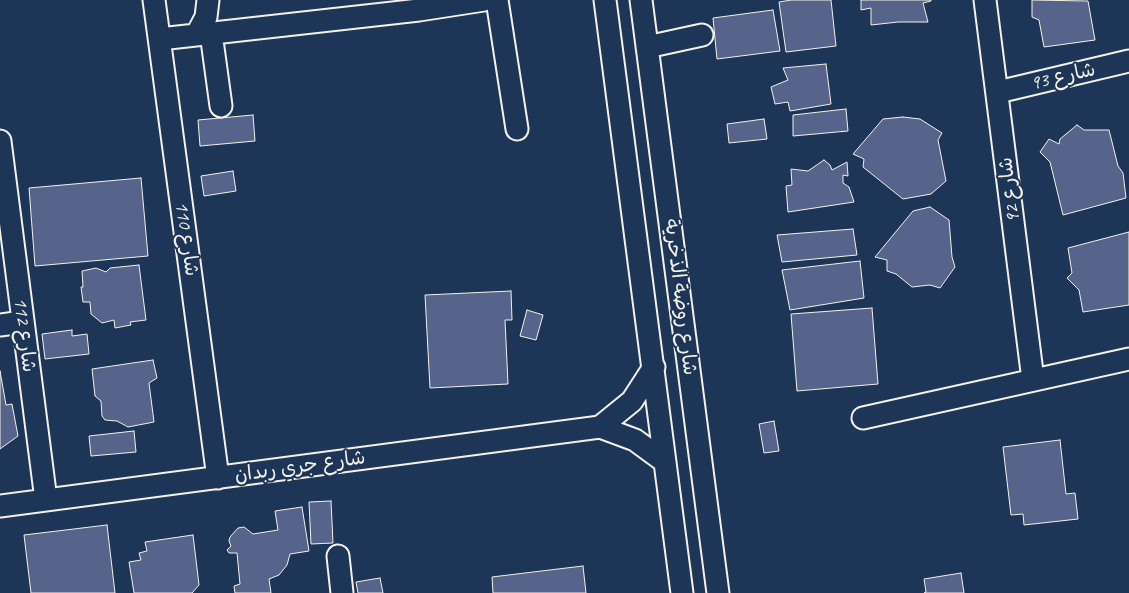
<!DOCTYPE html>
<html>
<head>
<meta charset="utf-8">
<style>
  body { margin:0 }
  canvas { display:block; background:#1d3557 }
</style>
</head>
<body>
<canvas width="1129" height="593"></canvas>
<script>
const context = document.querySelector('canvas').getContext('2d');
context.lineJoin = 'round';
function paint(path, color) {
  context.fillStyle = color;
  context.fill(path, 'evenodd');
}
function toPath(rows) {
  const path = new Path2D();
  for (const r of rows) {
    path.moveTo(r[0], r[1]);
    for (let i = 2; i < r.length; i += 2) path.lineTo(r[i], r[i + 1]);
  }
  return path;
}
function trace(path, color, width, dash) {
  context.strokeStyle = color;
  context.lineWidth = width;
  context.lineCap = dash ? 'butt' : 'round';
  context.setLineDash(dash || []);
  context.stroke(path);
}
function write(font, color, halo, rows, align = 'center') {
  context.font = font + ' Caveat,"Playpen Sans Arabic",sans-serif';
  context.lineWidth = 4;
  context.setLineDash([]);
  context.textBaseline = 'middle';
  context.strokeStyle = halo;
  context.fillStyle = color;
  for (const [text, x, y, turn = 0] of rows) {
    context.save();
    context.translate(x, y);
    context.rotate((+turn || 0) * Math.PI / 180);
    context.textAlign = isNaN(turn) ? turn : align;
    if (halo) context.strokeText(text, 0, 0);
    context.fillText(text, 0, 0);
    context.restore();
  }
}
const building = toPath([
  [791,0,831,0,836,46,786,52,779,2,791,0],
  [861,0,931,0,931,1,923,3,928,22,898,22,871,25,871,8,861,10,861,0],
  [1032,0,1088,1,1095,40,1044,47,1039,20,1032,17,1032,0],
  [773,10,780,51,717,59,713,18,773,10],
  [826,64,831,104,790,111,788,102,775,104,771,87,788,80,783,68,826,64],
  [846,109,848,131,793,136,793,115,846,109],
  [253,115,255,141,200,146,198,120,253,115],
  [903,117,920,119,942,133,938,140,946,181,931,194,903,199,863,167,864,159,853,154,883,119,903,117],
  [764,119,767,139,729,143,727,124,764,119],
  [1077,125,1084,130,1109,130,1118,166,1123,173,1126,198,1063,215,1050,162,1040,152,1049,139,1059,144,1060,139,1077,125],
  [824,160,830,165,832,170,847,162,848,176,843,175,843,183,849,187,854,202,788,212,786,186,792,185,791,169,808,171,824,160],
  [233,171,236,191,204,196,201,176,233,171],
  [141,178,148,256,35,266,29,188,141,178],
  [930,207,949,220,952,257,955,267,940,288,930,285,912,287,896,274,887,271,887,260,875,257,913,211,930,207],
  [853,229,857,255,782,262,777,235,853,229],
  [1129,232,1129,305,1083,312,1079,290,1067,278,1072,273,1068,248,1129,232],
  [860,261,864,298,790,310,782,270,860,261],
  [139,265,146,320,130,322,131,325,115,328,114,320,102,323,91,314,90,302,83,302,81,287,83,287,82,271,96,268,106,272,110,268,139,265],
  [511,291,512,320,505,320,508,384,430,388,425,295,511,291],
  [872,308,878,384,797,391,791,314,872,308],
  [527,310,543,315,536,340,520,336,527,310],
  [72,330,72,336,87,334,89,354,45,359,42,334,72,330],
  [153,360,157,378,149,383,154,422,128,427,117,421,105,420,102,416,101,401,95,396,92,369,153,360],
  [0,371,6,405,12,404,18,436,0,449,0,371],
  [774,421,779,451,764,453,759,424,774,421],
  [134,431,136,452,91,456,89,436,134,431],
  [1060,440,1066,494,1075,493,1078,519,1024,525,1023,514,1011,515,1003,447,1060,440],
  [331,501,333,543,311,544,309,502,331,501],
  [302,507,309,551,290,554,287,565,279,575,269,579,271,593,235,593,234,586,240,584,237,553,229,553,227,550,231,546,229,541,230,537,238,528,244,527,253,534,278,530,275,511,302,507],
  [107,525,115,593,31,593,24,535,107,525],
  [193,535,199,585,192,593,134,593,129,562,141,560,139,553,147,551,145,542,193,535],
  [583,566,586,593,493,593,492,577,583,566],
  [961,573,964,593,924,593,926,592,924,579,961,573],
  [380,578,383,593,358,593,356,582,380,578]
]);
paint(building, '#56648b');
trace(building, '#f4f1e8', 1);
const minor = toPath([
  [154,0,218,478],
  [497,0,517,129],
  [605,0,682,593],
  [641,0,718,593],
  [985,0,1033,380],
  [211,33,221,106],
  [197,34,206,17,208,0],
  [160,39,419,10,484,0],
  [647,47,702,35],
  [998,92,1129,61],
  [0,141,46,500],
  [0,325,22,322],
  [863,418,1129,359],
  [600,427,632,401,654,367],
  [0,506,600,427,635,440,665,462],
  [338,556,342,593]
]);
trace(minor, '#f4f1e8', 25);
trace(minor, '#1d3557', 21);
write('20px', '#f4f1e8', '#1d3557', [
  ["شارع 93",1063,77,-13],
  ["شارع 92",1010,190,-97],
  ["شارع 110",186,239,82],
  ["شارع روضة الذخرية",680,297,83],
  ["شارع 112",24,335,83],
  ["شارع جري ربدان",300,467,-8]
]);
</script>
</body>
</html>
